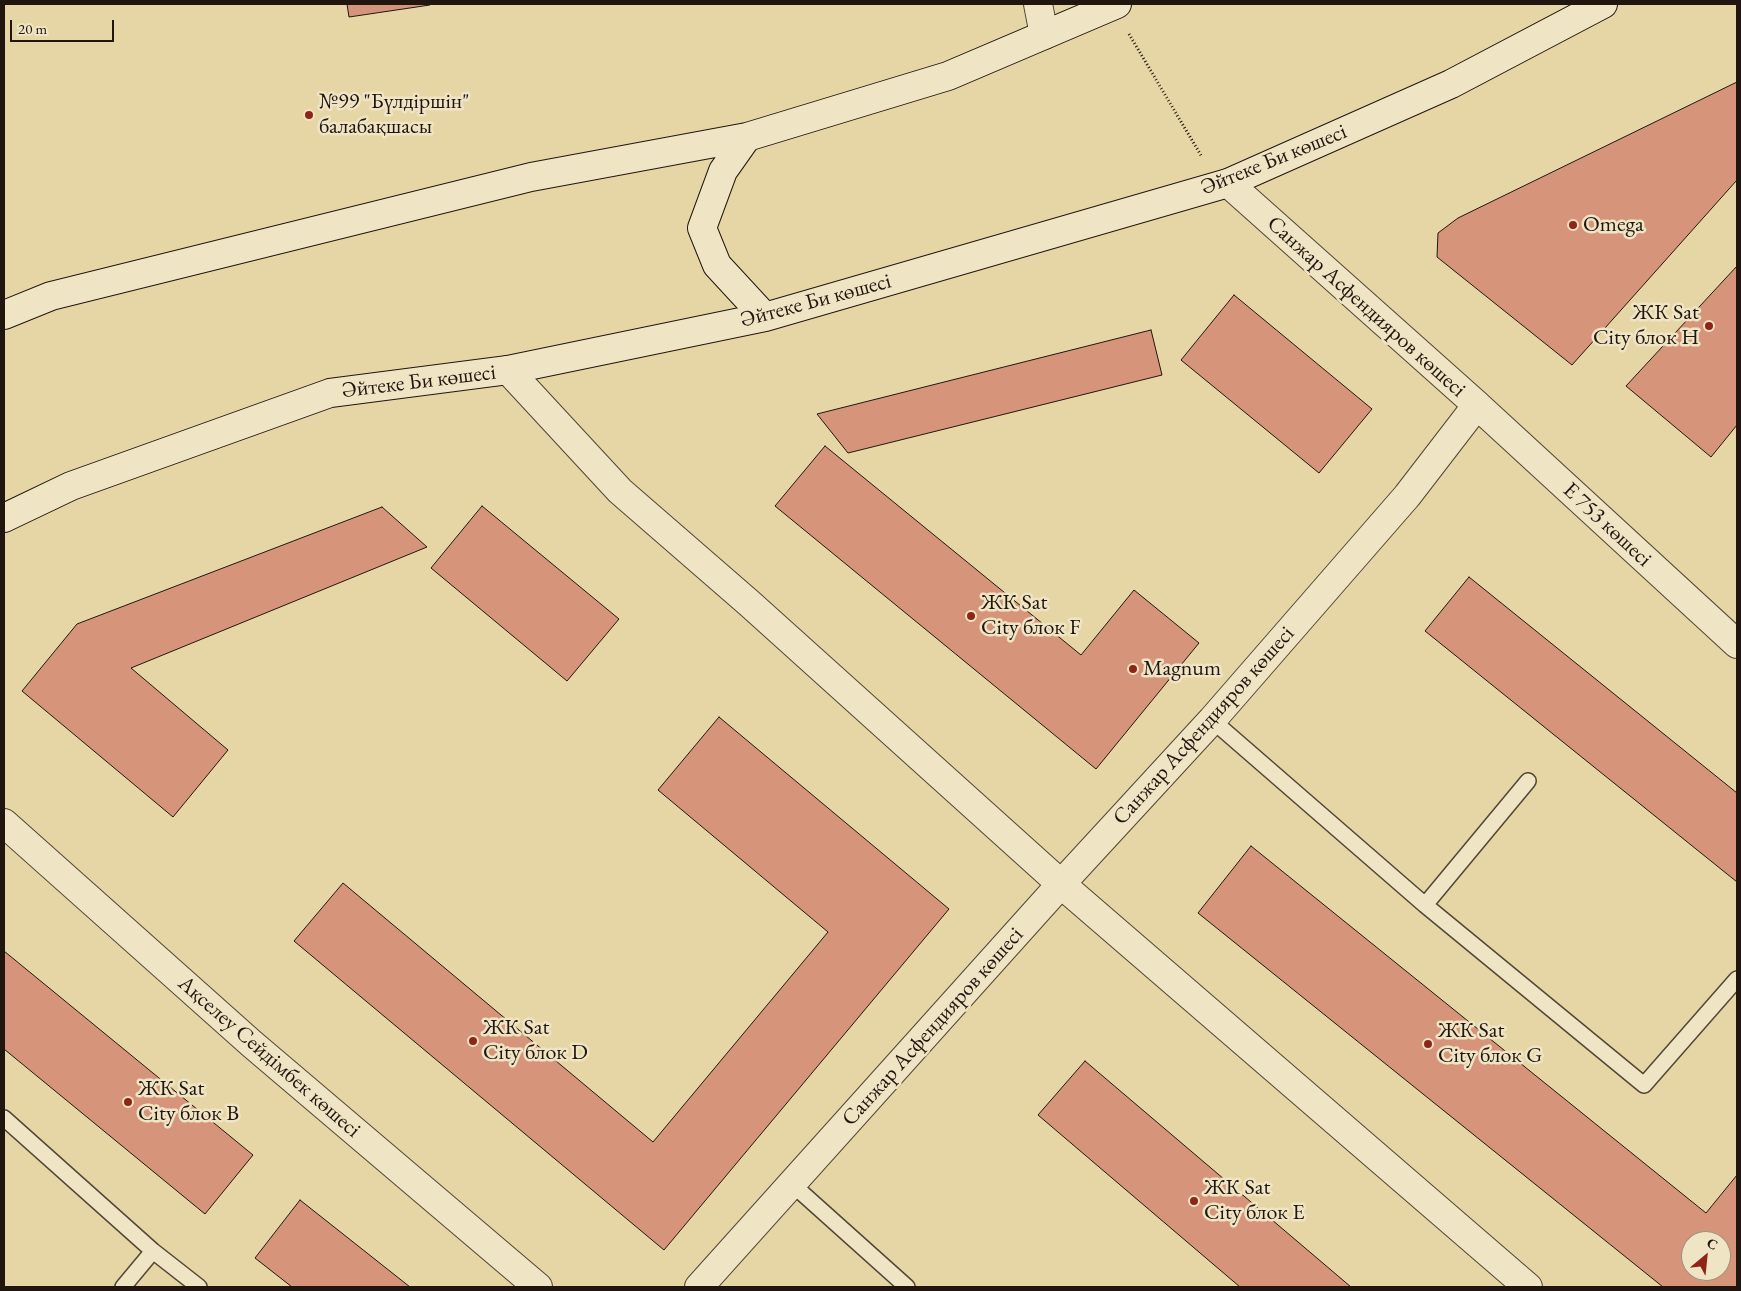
<!DOCTYPE html>
<html>
<head>
<meta charset="utf-8">
<style>
  body { margin:0 }
  #map { position:relative; width:1741px; height:1291px; overflow:hidden; background:#e6d6a5; font-family:"EB Garamond",serif }
  canvas { display:block }
  .frame { position:absolute; inset:0; border:5px solid #21160f; pointer-events:none }
  .north { position:absolute; left:1681px; top:1231px; width:50px; height:50px; box-sizing:border-box; background:#efe4c4; border:1px solid #9d927c; border-radius:50%; rotate:28deg; font-size:14px; font-weight:700; line-height:20px; text-align:center; color:#21160f }
  .north::after { content:''; display:block; margin:auto; width:18px; height:22px; background:#8f2418; clip-path:polygon(50% 0,100% 100%,50% 72%,0 100%) }
  .scale { position:absolute; left:10px; top:20px; width:104px; height:22px; box-sizing:border-box; border:2px solid #21160f; border-top:0; padding-left:6px; font-size:15px; line-height:18px; white-space:nowrap; color:#21160f; -webkit-text-stroke:4px #efe4c4; paint-order:stroke }
</style>
</head>
<body>
<div id="map">
<canvas width="1741" height="1291"></canvas>
<div class="frame"></div>
<div class="north">С</div>
<div class="scale">20 m</div>
</div>
<script>
const context = document.querySelector('canvas').getContext('2d');
context.lineJoin = 'round';
function paint(path, color) {
  context.fillStyle = color;
  context.fill(path, 'evenodd');
}
function toPath(rows) {
  const path = new Path2D();
  for (const r of rows) {
    path.moveTo(r[0], r[1]);
    for (let i = 2; i < r.length; i += 2) path.lineTo(r[i], r[i + 1]);
  }
  return path;
}
function trace(path, color, width, dash) {
  context.strokeStyle = color;
  context.lineWidth = width;
  context.lineCap = dash ? 'butt' : 'round';
  context.setLineDash(dash || []);
  context.stroke(path);
}
function write(font, color, halo, rows, align = 'center') {
  context.font = font + ' "EB Garamond",serif';
  context.lineWidth = 5;
  context.setLineDash([]);
  context.textBaseline = 'middle';
  context.strokeStyle = halo;
  context.fillStyle = color;
  for (const [text, x, y, turn = 0] of rows) {
    context.save();
    context.translate(x, y);
    context.rotate((+turn || 0) * Math.PI / 180);
    context.textAlign = isNaN(turn) ? turn : align;
    if (halo) context.strokeText(text, 0, 0);
    context.fillText(text, 0, 0);
    context.restore();
  }
}
const building = toPath([
  [347,4,429,4,430,5,349,17,347,4],
  [1737,82,1737,180,1572,365,1437,257,1438,233,1458,218,1737,82],
  [1737,266,1737,425,1711,457,1626,386,1737,266],
  [1234,295,1372,409,1319,473,1181,360,1234,295],
  [1151,330,1162,375,848,453,817,414,1151,330],
  [825,446,1081,655,1134,590,1199,643,1096,769,775,506,825,446],
  [482,506,619,619,567,681,431,568,482,506],
  [382,507,427,547,131,668,228,750,173,817,22,691,77,624,382,507],
  [1469,577,1737,793,1737,882,1425,631,1469,577],
  [719,717,949,909,664,1250,294,941,343,883,653,1142,828,932,658,790,719,717],
  [1251,846,1706,1213,1737,1175,1737,1287,1663,1287,1198,913,1251,846],
  [1691,1241,1721,1241,1721,1271,1691,1271,1691,1241],
  [4,951,253,1155,205,1214,4,1049,4,951],
  [1085,1061,1351,1287,1240,1287,1038,1115,1085,1061],
  [300,1200,410,1287,292,1287,255,1258,300,1200]
]);
paint(building, '#d6957a');
trace(building, '#21160f', 1);
const lane = toPath([
  [1212,720,1425,905,1644,1085,1737,979],
  [1425,905,1528,781],
  [4,1118,153,1251,199,1287],
  [792,1184,907,1287],
  [123,1287,153,1251]
]);
const street = toPath([
  [1038,4,1044,35],
  [508,370,620,491,749,603,1061,884,1528,1287],
  [1477,405,1737,644],
  [4,823,252,1044,538,1287],
  [699,1287,1061,884,1212,720,1407,496,1477,405,1228,183]
]);
const secondary = toPath([
  [747,137,723,171,702,228,717,265,765,317],
  [4,315,51,296,531,177,747,137,948,76,1117,4],
  [4,518,71,486,330,393,508,370,765,317,1228,183,1451,84,1603,4]
]);
trace(lane, '#524634', 18);
trace(street, '#524634', 30);
trace(secondary, '#21160f', 30);
trace(toPath([
  [1129,34,1202,157]
]), '#21160f', 3, [1, 2.5]);
trace(lane, '#efe4c4', 15);
trace(street, '#efe4c4', 28);
trace(secondary, '#efe4c4', 28);
for (const [x, y, r, color] of [
  [309,115,5,"#8f2418"],
  [1573,225,5,"#8f2418"],
  [1709,326,5,"#8f2418"],
  [971,616,5,"#8f2418"],
  [1133,669,5,"#8f2418"],
  [473,1041,5,"#8f2418"],
  [1428,1044,5,"#8f2418"],
  [128,1102,5,"#8f2418"],
  [1194,1201,5,"#8f2418"]
]) {
  const dot = new Path2D();
  dot.arc(x, y, r, 0, 2 * Math.PI);
  context.fillStyle = color;
  context.fill(dot);
  trace(dot, '#efe4c4', 2);
}
write('22px', '#21160f', '#efe4c4', [
  ["№99 \"Бүлдіршін\"",319,102],
  ["балабақшасы",319,127],
  ["Omega",1583,225],
  ["ЖК Sat",1699,313,"right"],
  ["City блок H",1699,338,"right"],
  ["ЖК Sat",981,603],
  ["City блок F",981,628],
  ["Magnum",1143,669],
  ["ЖК Sat",483,1028],
  ["City блок D",483,1053],
  ["ЖК Sat",1438,1031],
  ["City блок G",1438,1056],
  ["ЖК Sat",138,1089],
  ["City блок B",138,1114],
  ["ЖК Sat",1204,1188],
  ["City блок E",1204,1213]
], 'left');
write('22px', '#21160f', '#efe4c4', [
  ["Әйтеке Би көшесі",1274,160,-22],
  ["Әйтеке Би көшесі",816,301,-15],
  ["Санжар Асфендияров көшесі",1366,307,42],
  ["Әйтеке Би көшесі",419,382,-7],
  ["Е 753 көшесі",1607,525,43],
  ["Санжар Асфендияров көшесі",1204,726,-48],
  ["Санжар Асфендияров көшесі",933,1027,-48],
  ["Ақселеу Сейдімбек көшесі",269,1057,41]
]);
</script>
</body>
</html>
